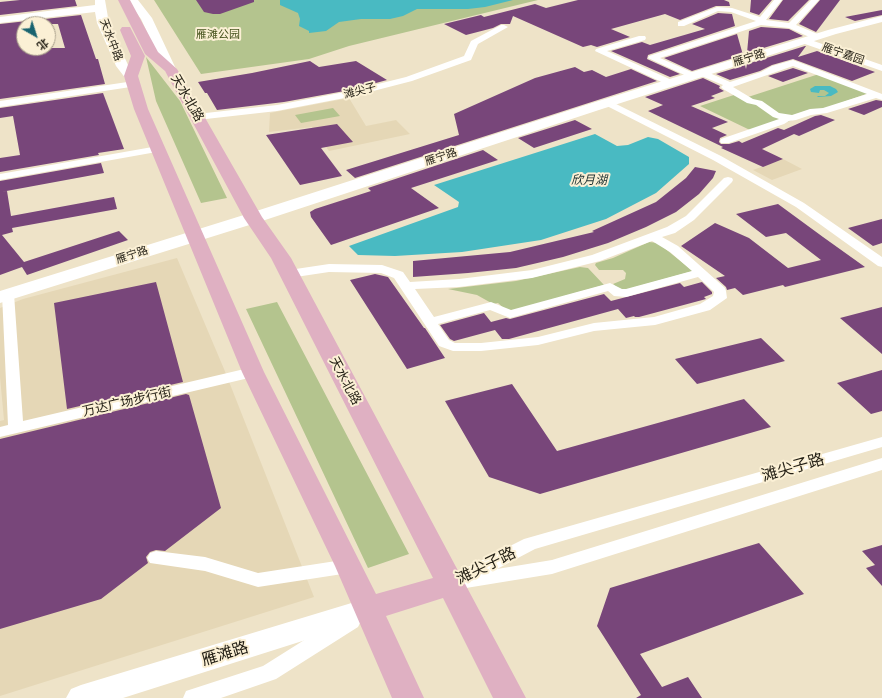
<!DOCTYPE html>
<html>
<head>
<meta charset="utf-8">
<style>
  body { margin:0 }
  #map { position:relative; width:882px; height:698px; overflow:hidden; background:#eee3c8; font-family:Cabin,"Noto Sans SC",sans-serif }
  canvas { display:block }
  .north { position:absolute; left:16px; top:16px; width:40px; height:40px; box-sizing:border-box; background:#fbf0d5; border:1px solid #a59c88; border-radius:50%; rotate:141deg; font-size:11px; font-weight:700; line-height:16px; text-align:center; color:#231f15 }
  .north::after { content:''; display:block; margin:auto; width:14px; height:18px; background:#18636f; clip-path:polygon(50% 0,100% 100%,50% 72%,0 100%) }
</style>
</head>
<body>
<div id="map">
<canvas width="882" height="698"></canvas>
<div class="north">北</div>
</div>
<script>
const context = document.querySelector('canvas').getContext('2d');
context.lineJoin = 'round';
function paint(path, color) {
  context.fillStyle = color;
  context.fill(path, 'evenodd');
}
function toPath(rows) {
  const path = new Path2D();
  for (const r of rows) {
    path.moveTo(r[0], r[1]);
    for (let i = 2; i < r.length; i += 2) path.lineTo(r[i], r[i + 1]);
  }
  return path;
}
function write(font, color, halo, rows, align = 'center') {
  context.font = font + ' Cabin,"Noto Sans SC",sans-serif';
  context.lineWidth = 4;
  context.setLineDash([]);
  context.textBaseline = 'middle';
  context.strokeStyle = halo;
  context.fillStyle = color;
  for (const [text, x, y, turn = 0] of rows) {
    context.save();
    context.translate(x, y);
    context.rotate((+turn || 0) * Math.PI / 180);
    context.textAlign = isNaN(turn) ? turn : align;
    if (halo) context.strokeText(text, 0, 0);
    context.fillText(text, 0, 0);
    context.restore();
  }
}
paint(toPath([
  [349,98,366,126,396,120,410,134,329,151,312,127,269,132,270,113],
  [783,159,802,169,772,180,753,170],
  [177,258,224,369,314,597,0,696,0,421,4,420,0,377,0,308,23,299]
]), '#e5d7b6');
paint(toPath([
  [154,0,538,0,349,46,309,59,201,74],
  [146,57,180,101,227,198,201,203,156,101],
  [819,74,869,93,781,124,752,131,700,106,740,93,748,97],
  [333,108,340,116,301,123,295,115],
  [649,242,658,243,693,271,625,290,620,290,613,284,625,279,626,273,623,270,599,270,595,265,596,263,613,258],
  [580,267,588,268,604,285,508,312,498,303,493,304,477,295,448,289,516,281],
  [277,302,409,554,368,568,246,309]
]), '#b4c48e');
paint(toPath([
  [280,0,513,0,485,7,468,9,417,9,403,16,390,19,361,19,339,22,326,31,309,33,309,31,299,26,300,19,298,13,280,5],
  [815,86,830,86,836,89,838,92,831,96,818,97,817,96,825,96,829,93,824,90,820,90,819,93,811,92,810,89],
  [595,134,617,146,628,145,648,137,658,139,689,157,689,164,656,193,606,219,541,240,462,252,395,256,358,255,349,246,458,207,459,202,434,185]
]), '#49bac2');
paint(toPath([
  [20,0,75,0,77,6,0,15,0,2],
  [196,0,254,0,254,2,220,14,213,14,204,12],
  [578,0,724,0,729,2,730,6,716,6,680,20,665,14,611,29,630,37,597,47,591,45,583,47,513,16,510,24,501,24,493,28,466,35,444,24,481,15,484,17,535,4,546,8],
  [751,0,772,0,759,15,750,12],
  [783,0,809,0,788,21,769,19],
  [820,0,840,0,816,32,799,24],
  [882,10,882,15,855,21,845,17],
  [718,13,732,14,735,26,648,55,647,59,680,74,670,77,611,51,642,42,650,45,705,29,692,24],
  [81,15,96,59,98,59,105,84,0,99,0,24],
  [24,24,58,24,65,48,24,48],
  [761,27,789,29,803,36,747,53,749,31],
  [737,34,743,55,692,71,664,58],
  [805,46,806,46,798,57,817,51,875,72,852,81,793,59,772,65,760,71,730,80,716,74,745,65,746,69,747,64],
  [310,61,319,67,356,61,387,80,350,90,284,102,217,110,207,93,205,93,198,82,252,73],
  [575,67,584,72,592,70,606,77,631,69,657,81,355,178,346,170,459,135,454,114,535,78],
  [793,68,808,73,783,82,768,76],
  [703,78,720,86,719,88,724,91,711,96,715,98,691,106,728,122,712,128,727,135,720,138,719,142,721,144,729,144,739,141,742,143,778,128,784,130,815,116,821,115,835,120,799,136,794,134,762,149,783,159,763,167,721,148,723,147,648,111,663,105,645,97],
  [103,93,124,149,98,153,99,155,0,172,0,158,20,155,13,116,0,118,0,108],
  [876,100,882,101,882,107,864,115,848,109],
  [575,120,592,129,534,148,518,138],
  [337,124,353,142,321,148,342,176,300,185,266,135],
  [483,150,498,160,411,188,439,208,331,245,311,217,310,212,315,209,371,191,368,188],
  [101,163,104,173,1,192,7,191,11,216,114,197,117,209,12,228,13,232,2,235,24,262,119,231,128,240,27,275,22,267,0,275,0,181],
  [695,167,716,171,713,178,699,194,676,212,646,227,608,243,563,257,516,268,468,273,413,277,413,261,510,252,594,232,592,231,656,202,686,178],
  [778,204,823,237,865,267,785,287,783,285,743,295,735,288,727,290,726,287,716,278,725,276,681,246,715,223,749,238,788,268,821,260,786,233,766,237,736,214],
  [882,219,882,243,873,246,848,228],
  [375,274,388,277,424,328,425,328,445,358,407,369,350,280],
  [156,282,183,382,67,409,54,303],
  [702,282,712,292,712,294,704,297,706,299,639,317,635,317,634,316,626,318,618,309,509,339,502,339,495,330,454,341,450,339,440,325,484,313,491,322,506,318,510,319,604,294,611,301,680,283,684,287],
  [882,307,882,354,840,318],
  [761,338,785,361,697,384,675,359],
  [882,370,882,411,871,414,837,383],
  [512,384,557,451,744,399,771,427,540,494,489,477,445,401],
  [186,394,189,395,221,508,165,551,156,550,150,552,146,557,148,563,101,599,0,629,0,439],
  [759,543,804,594,640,654,662,687,688,677,702,698,636,698,641,695,597,626,610,588],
  [882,545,882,586,866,568,875,565,862,551]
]), '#78467a');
paint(toPath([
  [774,0,782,0,766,20,789,23,811,0,819,0,796,25,820,35,821,37,820,39,814,39,789,28,761,25,660,58,696,74,697,76,696,78,693,79,648,58,649,56,756,21,731,12,718,11,684,26,678,26,678,22,717,7,732,8,760,17,774,0],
  [501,25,504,25,508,27,478,44,471,60,412,81,350,97,277,111,197,120,192,117,197,114,277,105,350,91,406,77,464,56,471,41,501,25],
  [639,36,645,36,646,38,645,40,607,51,674,81,676,83,674,85,668,85,595,51,596,49,639,36],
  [802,39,808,39,882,65,882,71,802,43,801,41,802,39],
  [793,60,882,94,882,100,876,98,827,113,811,115,796,120,789,121,784,124,729,143,721,143,720,141,721,139,779,119,773,117,756,105,747,103,723,89,721,87,723,85,699,75,698,73,699,71,705,71,730,82,761,72,772,66,793,60],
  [793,66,867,94,823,108,810,109,792,115,779,113,762,101,753,99,733,87,793,66],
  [134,81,139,84,137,86,0,107,0,101,134,81],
  [608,100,721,156,804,203,882,257,882,267,878,266,796,207,713,160,605,105,603,103,605,101,608,100],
  [158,146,162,147,163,149,162,151,0,180,0,174,158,146],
  [728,177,732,178,733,180,732,182,694,220,675,233,662,237,678,246,725,288,726,291,727,298,710,310,655,325,594,331,538,345,481,351,453,351,439,346,394,278,381,273,329,272,289,278,285,277,283,274,285,271,289,270,329,264,382,265,403,272,410,282,459,279,532,270,592,255,667,227,686,216,724,178,728,177],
  [652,241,670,252,692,271,626,289,622,289,610,283,511,310,491,302,434,317,415,289,459,287,532,278,600,261,652,241],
  [698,277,714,292,713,296,700,304,654,317,594,323,538,337,481,343,455,343,449,340,438,324,490,310,510,318,608,291,614,296,626,297,698,277],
  [8,290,13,291,14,294,23,421,253,367,258,369,260,372,258,375,253,377,0,437,0,427,8,425,2,294,3,291,8,290],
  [882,437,882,447,535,549,497,569,552,560,882,458,882,470,552,574,466,588,461,587,450,591,444,589,441,584,444,579,524,539,882,437],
  [156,551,205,557,258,573,349,559,355,561,358,566,355,571,349,573,258,587,205,571,150,563,147,558,150,553,156,551],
  [351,613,358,615,361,621,358,627,276,679,221,698,183,698,186,691,263,666,344,615,351,613]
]), '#fff');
paint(toPath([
  [95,0,105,0,109,23,128,65,137,76,136,79,126,79,116,66,97,23,95,12,0,23,0,17,95,5,95,0],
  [127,0,138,0,152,18,176,69,174,72,170,73,166,72,164,69,141,19,127,0],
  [882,16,882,22,836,34,602,109,259,222,0,303,0,291,247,214,592,103,828,30,882,16],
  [368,598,378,601,381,609,378,617,123,698,66,698,71,689,81,685,368,598]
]), '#fff');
paint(toPath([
  [118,0,130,0,158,52,177,69,262,217,291,258,526,698,493,698,443,598,386,616,424,698,392,698,335,566,242,372,134,109,124,76,131,56,120,30,122,27,130,27,145,56,138,76,148,109,264,372,376,594,433,578,271,258,244,218,165,71,145,54,118,0]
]), '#dfb0c2');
write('11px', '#46531d', '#fbf0d5', [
  ["雁滩公园",218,35]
]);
write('11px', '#231f15', '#fbf0d5', [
  ["天水中路",111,40,69],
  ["雁宁嘉园",843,54,19],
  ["雁宁路",749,58,-17],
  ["滩尖子",360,91,-14],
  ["雁宁路",441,157,-18],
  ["雁宁路",132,255,-18]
]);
write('italic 12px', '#192e2f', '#fbf0d5', [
  ["欣月湖",589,180]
]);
write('13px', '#231f15', '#fbf0d5', [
  ["天水北路",187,98,60],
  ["天水北路",345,381,62],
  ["万达广场步行街",127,402,-13]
]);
write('16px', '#231f15', '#fbf0d5', [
  ["滩尖子路",793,468,-16],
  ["滩尖子路",486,566,-26],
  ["雁滩路",225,654,-17]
]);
</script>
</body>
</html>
